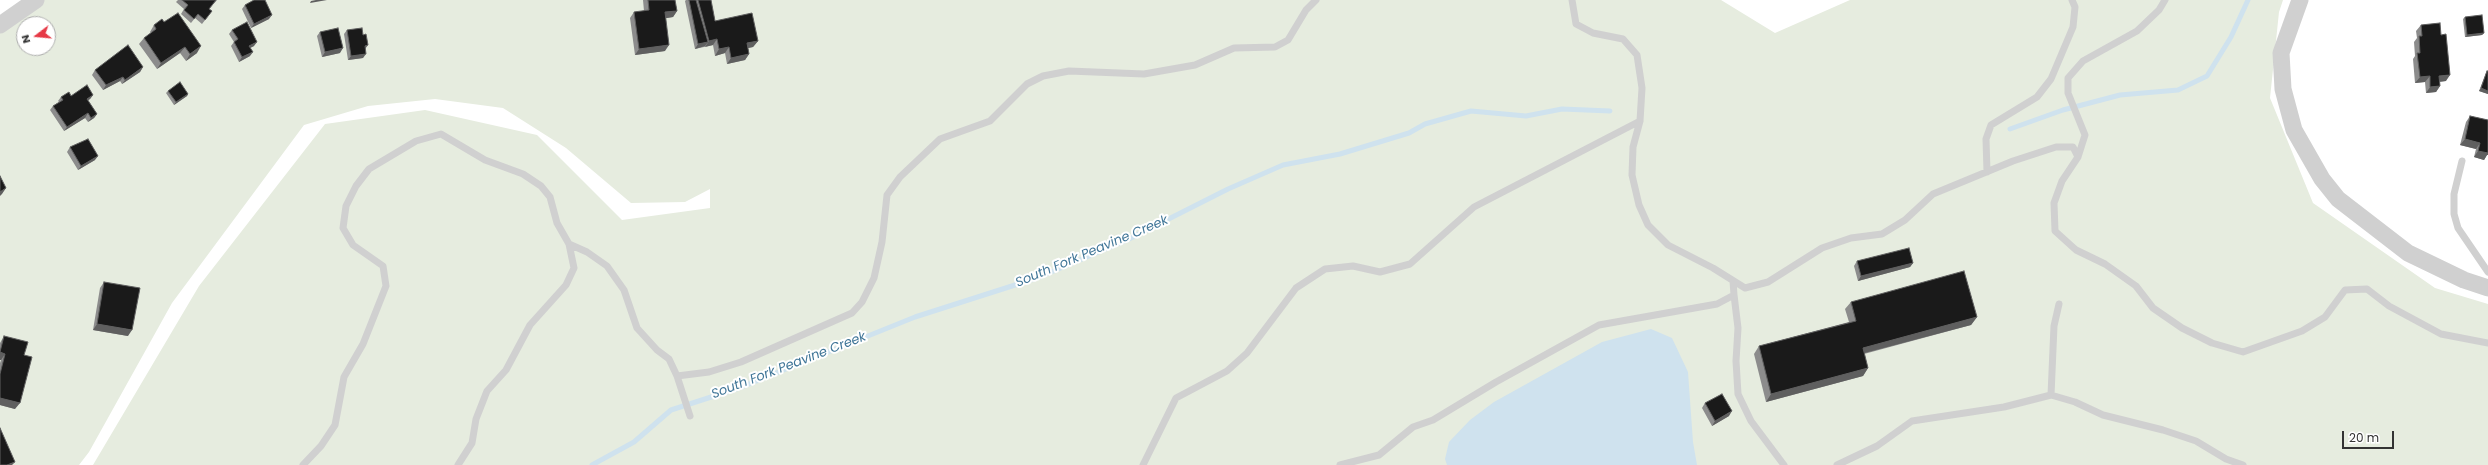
<!DOCTYPE html>
<html>
<head>
<meta charset="utf-8">
<style>
  body { margin:0 }
  #map { position:relative; width:2488px; height:465px; overflow:hidden; background:#fff; font-family:Poppins,sans-serif }
  canvas { display:block }
  .north { position:absolute; left:16px; top:16px; width:40px; height:40px; box-sizing:border-box; background:#fff; border:1px solid #adadad; border-radius:50%; rotate:254deg; font-size:11px; font-weight:700; line-height:16px; text-align:center; color:#333 }
  .north::after { content:''; display:block; margin:auto; width:14px; height:18px; background:#e63946; clip-path:polygon(50% 0,100% 100%,50% 72%,0 100%) }
  .scale { position:absolute; left:2342px; top:431px; width:52px; height:18px; box-sizing:border-box; border:2px solid #333; border-top:0; padding-left:5px; font-size:12px; line-height:14px; white-space:nowrap; color:#333; -webkit-text-stroke:3px #fff; paint-order:stroke }
</style>
</head>
<body>
<div id="map">
<canvas width="2488" height="465"></canvas>
<div class="north">N</div>
<div class="scale">20 m</div>
</div>
<script>
const context = document.querySelector('canvas').getContext('2d');
context.lineJoin = 'round';
function paint(path, color) {
  context.fillStyle = color;
  context.fill(path, 'evenodd');
}
function toPath(rows) {
  const path = new Path2D();
  for (const r of rows) {
    path.moveTo(r[0], r[1]);
    for (let i = 2; i < r.length; i += 2) path.lineTo(r[i], r[i + 1]);
  }
  return path;
}
function trace(path, color, width, dash) {
  context.strokeStyle = color;
  context.lineWidth = width;
  context.lineCap = dash ? 'butt' : 'round';
  context.setLineDash(dash || []);
  context.stroke(path);
}
function write(font, color, halo, rows, align = 'center') {
  context.font = font + ' Poppins,sans-serif';
  context.lineWidth = 4;
  context.setLineDash([]);
  context.textBaseline = 'middle';
  context.strokeStyle = halo;
  context.fillStyle = color;
  for (const [text, x, y, turn = 0] of rows) {
    context.save();
    context.translate(x, y);
    context.rotate((+turn || 0) * Math.PI / 180);
    context.textAlign = isNaN(turn) ? turn : align;
    if (halo) context.strokeText(text, 0, 0);
    context.fillText(text, 0, 0);
    context.restore();
  }
}
paint(toPath([
  [39,0,1721,0,1775,33,1850,0,2283,0,2279,12,2270,98,2313,203,2435,288,2488,304,2488,465,93,465,199,286,325,124,425,110,537,135,622,220,710,208,710,189,685,202,631,203,566,148,503,108,435,99,368,106,304,125,172,303,89,452,79,465,0,465,0,26],
  [24,24,48,24,48,48,24,48]
]), '#e6ecdf');
paint(toPath([
  [1651,329,1672,338,1688,372,1693,442,1697,465,1447,465,1445,459,1449,442,1470,420,1494,402,1602,342]
]), '#cfe2ee');
trace(toPath([
  [2010,129,2063,110,2120,95,2178,90,2207,76,2231,37,2248,0],
  [592,465,634,442,671,410,739,388,915,317,1037,278,1127,240,1228,189,1283,165,1340,154,1409,133,1425,124,1471,111,1526,116,1562,109,1610,111]
]), '#cfe2ee', 5);
trace(toPath([
  [1572,0,1576,24,1593,33,1623,39,1637,55,1642,88,1640,121,1633,147,1632,175,1639,205,1648,225,1668,245,1713,268,1745,288,1768,282,1822,248,1851,238,1882,234,1905,220,1933,194,2013,161,2056,147,2073,147,2078,157,2062,181,2054,203,2055,231,2076,250,2105,264,2136,286,2153,308,2182,328,2212,343,2243,352,2302,331,2325,317,2345,290,2367,289,2389,306,2441,334,2488,343],
  [2078,157,2085,135,2068,93,2068,78,2083,61,2137,31,2159,10,2165,0],
  [2462,161,2454,194,2454,214,2458,228,2488,272],
  [1987,172,1986,139,1991,125,2037,97,2051,79,2073,27,2075,7,2072,0],
  [1734,295,1738,328,1736,361,1738,394,1751,421,1784,465],
  [677,376,690,416],
  [2051,395,2054,326,2059,304],
  [303,465,321,446,335,425,344,377,363,344,386,286,383,266,353,245,343,228,346,206,356,186,369,169,416,141,441,134,485,160,523,174,541,186,550,197,557,223,569,244,587,252,607,266,624,290,637,328,657,350,669,359,677,376,709,372,741,362,852,313,862,302,874,278,882,242,887,195,900,177,940,139,990,121,1027,84,1043,76,1069,71,1144,74,1195,65,1234,48,1275,47,1288,40,1306,10,1316,0],
  [458,465,472,443,476,419,487,391,506,370,530,325,566,285,574,268,569,244],
  [1143,465,1176,398,1227,371,1247,353,1296,288,1325,269,1353,266,1380,272,1410,264,1474,207,1640,121],
  [1340,465,1379,455,1413,427,1433,420,1496,382,1599,325,1717,304,1734,295,1733,281],
  [1837,465,1877,446,1912,421,2004,407,2051,395,2075,402,2103,415,2163,430,2196,441,2226,459,2243,465]
]), '#d0d0d0', 7);
trace(toPath([
  [2300,0,2281,53,2283,89,2294,130,2322,179,2338,199,2408,253,2464,280,2488,288],
  [0,25,36,0]
]), '#d0d0d0', 17);
paint(toPath([
  [178,0,217,0,209,9,212,11,202,24,195,18,191,23,181,14,184,9,176,2],
  [643,0,675,0,677,11,673,17,666,18,665,51,635,55,630,18,634,12,644,11],
  [686,0,711,0,715,21,758,41,753,47,748,48,749,54,745,60,727,64,725,53,715,56,713,45,695,49,685,1],
  [245,5,269,19,251,28,242,9],
  [2465,17,2484,33,2482,35,2465,37,2463,19],
  [164,22,197,53,186,61,180,53,157,69,139,44,144,38,151,33,150,32,154,25],
  [2421,25,2446,81,2440,82,2440,86,2436,92,2426,93,2425,82,2415,83,2413,59,2415,56,2414,42,2417,38,2416,31],
  [232,30,254,46,250,48,250,56,239,62,231,46,234,42,229,34],
  [347,30,365,49,363,58,348,60,344,34],
  [320,32,340,53,322,57,317,36],
  [143,67,140,72,122,84,120,81,103,90,92,75,95,70],
  [2487,71,2488,94,2479,91,2486,73],
  [168,91,188,94,187,96,174,105,166,93],
  [93,95,90,99,88,100,97,114,94,118,88,122,85,118,64,131,50,110,53,106,59,102,58,101,61,97,71,96],
  [2470,116,2488,120,2488,155,2487,155,2484,160,2474,157,2476,149,2460,145,2466,122],
  [70,147,95,160,78,170,67,152],
  [1857,261,1913,263,1910,267,1858,281,1854,266],
  [104,282,128,336,93,330,100,288],
  [1851,302,1977,317,1971,325,1864,354,1868,368,1863,376,1766,402,1754,354,1759,346,1849,322,1845,309],
  [4,336,24,355,15,409,0,405,0,363,1,360,0,360,0,343],
  [1705,403,1729,416,1712,426,1702,408]
]), '#8c8c8c');
paint(toPath([
  [316,0,327,0,310,3,311,1],
  [677,11,673,17,661,19,665,12],
  [272,15,269,19,251,28,254,24],
  [2484,33,2482,35,2465,37,2467,35],
  [717,39,713,45,705,47,709,41],
  [758,41,753,47,743,49,747,43],
  [257,42,254,46,246,50,249,46],
  [708,42,705,46,695,49,698,44],
  [368,45,365,49,365,46],
  [669,45,665,51,635,55,639,49],
  [201,46,197,53,186,61,190,54],
  [185,47,180,53,157,69,161,63],
  [729,47,725,53,715,56,719,49],
  [343,48,340,53,322,57,325,52],
  [253,52,250,56,239,62,242,57],
  [366,54,363,58,348,60,351,56],
  [749,54,745,60,727,64,731,58],
  [143,67,140,72,122,84,125,80],
  [2450,75,2446,81,2435,82,2439,76],
  [2430,76,2425,82,2415,83,2420,77],
  [123,77,120,81,103,90,106,85],
  [2440,86,2436,92,2426,93,2430,87],
  [2481,88,2488,91,2488,94,2479,91],
  [188,94,187,96,174,105,176,102],
  [93,95,90,99,84,103,87,99],
  [88,113,85,118,64,131,67,127],
  [97,114,94,118,88,122,91,118],
  [2465,139,2480,143,2476,149,2460,145],
  [2478,151,2488,151,2488,155,2487,155,2484,160,2474,157],
  [98,156,95,160,78,170,81,166],
  [6,188,2,194,0,196,0,192],
  [1913,263,1910,267,1858,281,1861,276],
  [1977,317,1971,325,1857,355,1863,348],
  [97,324,132,330,128,336,93,330],
  [0,352,5,354,1,360,0,360],
  [1868,368,1863,376,1766,402,1771,394],
  [0,398,20,403,15,409,0,405],
  [1732,411,1729,416,1712,426,1715,421],
  [15,462,12,465,7,465]
]), '#5f5f5f');
const building = toPath([
  [182,0,216,0,209,9,212,11,205,20,198,14,194,19,184,10,188,5,182,0],
  [254,0,265,0,272,15,254,24,245,5,254,0],
  [648,0,675,0,677,11,665,12,669,45,639,49,634,12,649,10,648,0],
  [689,0,696,0,708,42,698,44,689,0],
  [698,0,711,0,715,21,752,13,758,41,747,43,749,54,731,58,729,47,719,49,717,39,709,41,698,0],
  [178,13,201,46,190,54,185,47,161,63,144,38,156,29,154,25,162,19,164,22,178,13],
  [2482,15,2484,33,2467,35,2465,17,2482,15],
  [247,22,257,42,249,46,253,52,242,57,234,42,238,39,232,30,247,22],
  [2440,23,2441,35,2446,34,2450,75,2439,76,2440,86,2430,87,2430,76,2420,77,2417,53,2420,53,2419,36,2422,36,2421,25,2440,23],
  [338,28,343,48,325,52,320,32,338,28],
  [362,28,363,35,366,34,368,45,365,46,366,54,351,56,347,30,362,28],
  [128,45,143,67,125,80,123,77,106,85,95,70,128,45],
  [2487,71,2488,71,2488,91,2481,88,2487,71],
  [180,82,188,94,176,102,168,91,180,82],
  [87,85,93,95,87,99,97,114,91,118,88,113,67,127,53,106,63,100,61,97,69,92,71,96,87,85],
  [2470,116,2488,120,2488,153,2478,151,2480,143,2465,139,2470,116],
  [88,139,98,156,81,166,70,147,88,139],
  [0,176,6,188,0,192,0,176],
  [1909,248,1913,263,1861,276,1857,261,1909,248],
  [1964,271,1977,317,1863,348,1868,368,1771,394,1759,346,1856,321,1851,302,1964,271],
  [104,282,140,288,132,330,97,324,104,282],
  [4,336,28,342,24,355,32,357,20,403,0,398,0,374,5,354,0,352,4,336],
  [1722,394,1732,411,1715,421,1705,403,1722,394],
  [0,428,15,462,7,465,0,465,0,428]
]);
paint(building, '#1a1a1a');
trace(building, '#5f5f5f', 1);
write('italic 13px', '#3f7597', '#fff', [
  ["South Fork Peavine Creek",1092,252,-23],
  ["South Fork Peavine Creek",789,366,-21]
]);
</script>
</body>
</html>
